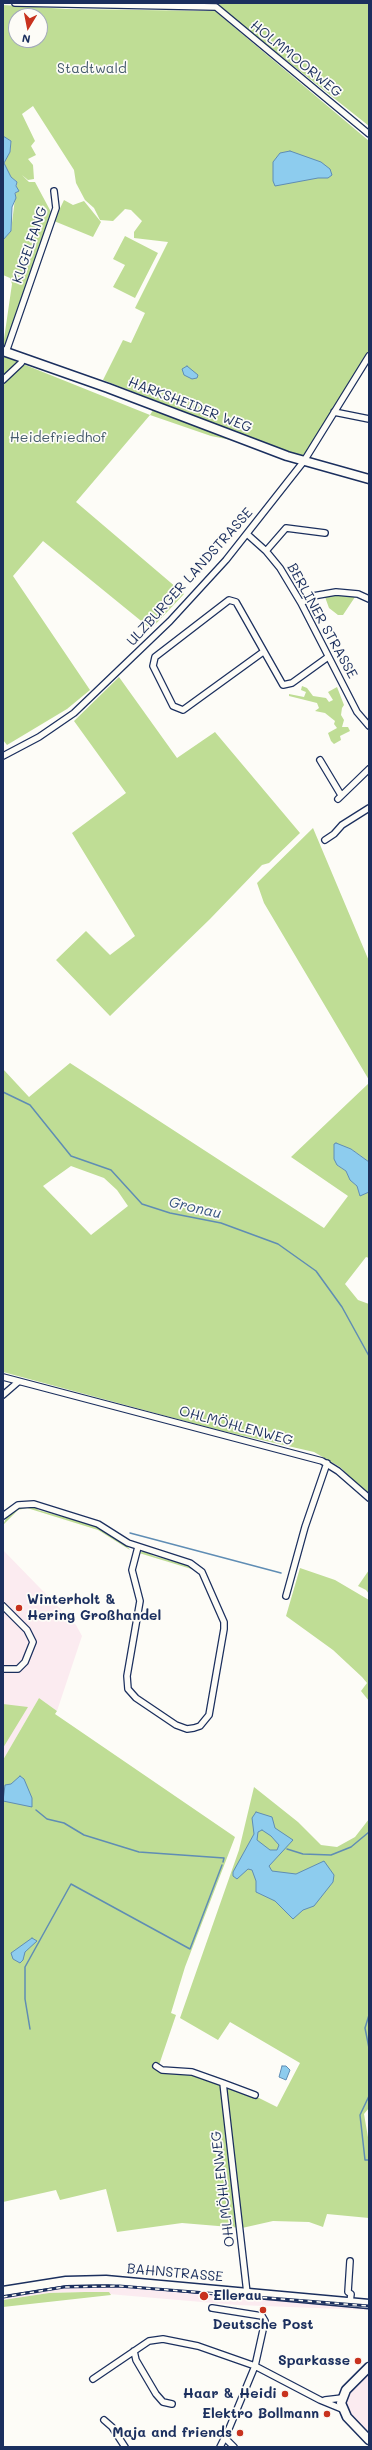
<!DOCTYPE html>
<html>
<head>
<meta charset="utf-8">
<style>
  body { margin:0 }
  #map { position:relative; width:372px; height:2450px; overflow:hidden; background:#fdfcf7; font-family:Mali,sans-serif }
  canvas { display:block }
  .frame { position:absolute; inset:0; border:4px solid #1b2f5e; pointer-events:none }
  .north { position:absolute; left:8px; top:8px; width:40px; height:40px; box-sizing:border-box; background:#fdfcf7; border:1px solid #a3aaba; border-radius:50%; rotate:190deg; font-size:11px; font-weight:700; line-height:16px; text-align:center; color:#1b2f5e }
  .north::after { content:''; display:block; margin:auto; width:14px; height:18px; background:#c8321e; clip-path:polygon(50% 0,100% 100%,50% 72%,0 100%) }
</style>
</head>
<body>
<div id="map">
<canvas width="372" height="2450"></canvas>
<div class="frame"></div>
<div class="north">N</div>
</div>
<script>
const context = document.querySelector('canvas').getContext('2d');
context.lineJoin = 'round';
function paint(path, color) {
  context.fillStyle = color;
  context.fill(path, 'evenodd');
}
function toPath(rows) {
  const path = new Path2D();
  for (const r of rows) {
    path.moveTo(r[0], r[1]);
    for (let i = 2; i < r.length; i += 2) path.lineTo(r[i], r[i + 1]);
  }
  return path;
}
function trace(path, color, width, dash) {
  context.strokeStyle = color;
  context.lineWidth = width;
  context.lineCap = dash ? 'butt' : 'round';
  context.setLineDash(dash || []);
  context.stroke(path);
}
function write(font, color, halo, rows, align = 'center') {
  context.font = font + ' Mali,sans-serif';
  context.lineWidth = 3.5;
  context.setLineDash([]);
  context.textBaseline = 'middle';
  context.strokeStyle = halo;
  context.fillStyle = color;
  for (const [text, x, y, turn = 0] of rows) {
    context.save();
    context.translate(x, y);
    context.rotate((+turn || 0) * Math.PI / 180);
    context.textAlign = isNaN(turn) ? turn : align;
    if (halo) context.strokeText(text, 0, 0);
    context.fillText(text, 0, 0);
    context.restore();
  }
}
paint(toPath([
  [3,1550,76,1625,82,1636,57,1711,39,1698,3,1760],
  [107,2283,369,2307,369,2310,237,2305,85,2292,49,2293,3,2300,3,2295,54,2286],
  [369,2375,369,2436,348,2412,346,2401,347,2395,360,2380]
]), '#fbebf0');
paint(toPath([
  [217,3,369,3,369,126,228,14],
  [3,5,67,9,215,11,369,141,369,350,359,370,303,458,103,380,123,340,131,343,145,313,135,308,168,242,134,238,134,232,142,221,131,210,125,209,113,221,100,220,94,208,85,200,76,183,74,170,33,106,22,114,35,141,31,146,36,155,28,159,33,165,34,179,28,180,22,175,29,182,35,182,51,212,44,233,44,241,5,346,3,346,12,284,10,278,3,275,3,240,11,231,17,182,11,177,4,163,10,152,11,141,3,136],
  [16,16,40,16,40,40,16,40],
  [64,200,73,205,84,201,101,222,93,237,54,221],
  [125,236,158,253,135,298,113,287,125,265,113,259],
  [3,356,150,415,153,410,231,440,211,436,150,415,76,502,184,594,151,629,43,541,13,576,90,690,67,709,7,745,3,740],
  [341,595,355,597,343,615,338,615,329,608,325,597],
  [119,677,177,758,215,732,300,833,269,863,262,865,210,919,110,1016,56,960,86,931,110,955,135,936,72,833,126,793,74,721],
  [302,686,307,688,313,696,326,698,329,702,333,700,328,692,337,687,344,705,342,708,341,715,344,720,342,727,348,727,350,731,340,736,341,740,334,744,331,741,328,733,337,728,334,724,335,721,325,713,315,711,319,708,317,703,289,696,289,694,304,697,306,692,301,690],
  [313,828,369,961,369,1080,264,903,257,883],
  [70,1063,324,1228,348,1196,291,1157,369,1083,369,1162,351,1149,334,1144,337,1165,346,1171,351,1180,357,1186,360,1195,369,1192,369,1258,366,1257,345,1284,358,1300,369,1304,369,1496,340,1467,314,1452,218,1430,3,1372,3,1069,29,1097],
  [71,1166,104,1178,117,1190,128,1206,91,1235,43,1186],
  [21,1507,36,1507,38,1510,97,1526,127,1546,130,1550,98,1530,27,1508,18,1510,3,1525,8,1514],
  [144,1551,154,1556,190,1566,198,1571,139,1553],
  [300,1568,335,1580,369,1600,369,1701,361,1691,367,1683,362,1677,333,1650,286,1616],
  [369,1570,369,1594,366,1590,358,1586],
  [39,1698,57,1711,55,1714,235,1837,185,1967,171,2013,176,2015,159,2065,162,2067,215,2076,277,2107,300,2063,230,2022,218,2040,180,2018,239,1850,254,1787,298,1822,321,1845,337,1847,355,1837,369,1819,369,2108,364,2114,369,2143,369,2218,327,2214,323,2227,309,2222,273,2221,242,2228,182,2223,117,2232,106,2189,60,2200,56,2190,3,2202,3,1760],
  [3,1704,28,1707,3,1748],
  [85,2292,109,2292,111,2295,3,2307,3,2300,49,2293]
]), '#bfdd95');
const water = toPath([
  [3,136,11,141,10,152,4,163,11,177,17,182,16,186,19,191,15,193,16,198,12,207,11,231,3,240,3,136],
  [290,151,321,162,330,169,332,175,328,178,318,178,275,186,273,181,273,162,280,153,290,151],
  [187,366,198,375,197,378,192,379,184,375,182,369,187,366],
  [336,1143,351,1149,369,1162,369,1192,360,1196,357,1186,350,1180,346,1171,337,1165,334,1159,334,1144,336,1143],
  [20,1776,24,1779,32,1798,32,1807,3,1801,5,1785,11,1784,20,1776],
  [256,1812,272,1817,275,1828,293,1840,269,1866,272,1871,296,1874,324,1861,334,1875,333,1882,314,1906,303,1910,293,1919,275,1901,256,1892,256,1881,252,1870,248,1869,237,1879,233,1876,233,1872,254,1834,252,1818,256,1812],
  [262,1830,271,1836,279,1845,277,1850,270,1850,257,1840,258,1832,262,1830],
  [32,1938,37,1941,25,1952,23,1960,20,1963,13,1959,11,1953,32,1938],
  [282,2066,286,2066,290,2070,286,2080,279,2077,282,2066]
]);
paint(water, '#8dccee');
trace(water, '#5f8db4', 1);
trace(toPath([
  [3,1092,30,1105,71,1156,111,1170,142,1204,170,1213,221,1223,278,1244,316,1271,342,1307,369,1356],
  [130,1533,281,1573],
  [36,1810,47,1819,64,1823,84,1835,139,1852,224,1858,223,1862],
  [287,1849,303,1854,331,1855,351,1847,369,1832],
  [369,2015,365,2028,369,2048],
  [30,2029,25,1999,25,1967,71,1884,190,1949,222,1865],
  [369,2096,360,2115,365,2160,369,2160]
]), '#5f8db4', 1.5);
const minor = toPath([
  [15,3,216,7,369,134],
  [6,352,56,208,54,191],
  [3,380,21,363,24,358],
  [334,412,369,419],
  [247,534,266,551,280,568,301,603,357,712,369,726],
  [266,551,286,528,325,533],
  [301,603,313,596,336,592,358,594,369,599],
  [263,652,183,710,173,706,153,666,155,657,229,600,236,602,240,609,283,685,292,683,328,657],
  [3,756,39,737,74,713,170,621,226,560,304,461,369,356],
  [320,760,341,795],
  [338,799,369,769],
  [325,840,334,834,342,825,369,808],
  [3,1377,322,1461,338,1471,369,1498],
  [3,1395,18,1382],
  [3,1516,18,1505,34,1504,98,1524,128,1543,190,1563,202,1572,224,1622,224,1629,209,1715,200,1726,194,1728,187,1729,176,1725,136,1698,128,1689,127,1676,140,1601,132,1570,138,1547],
  [286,1596,305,1527,327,1463],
  [3,1606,27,1630,33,1642,25,1662,18,1669,3,1669],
  [156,2066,162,2070,192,2072,223,2083,247,2293],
  [223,2083,255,2095],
  [350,2261,348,2292,351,2294,350,2302],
  [212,2308,262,2316,265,2321,255,2366,228,2431,220,2447],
  [134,2351,136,2360,156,2394,163,2402,172,2404],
  [93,2379,149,2341,163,2339,198,2346,255,2366,320,2400,342,2409],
  [325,2400,342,2398],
  [104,2420,112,2427,125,2447],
  [225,2438,234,2447]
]);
const secondary = toPath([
  [3,351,108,388,287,456,369,479],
  [3,2291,66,2281,106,2280,369,2304],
  [369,2367,346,2390,341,2403,347,2417,369,2440]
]);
trace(minor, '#1b2f5e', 8);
trace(secondary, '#1b2f5e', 11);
trace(minor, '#fdfcf7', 5.5);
trace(secondary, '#fdfcf7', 8);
const rail = toPath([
  [3,2297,64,2287,119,2286,369,2306]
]);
trace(rail, '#1b2f5e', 3);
trace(rail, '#fdfcf7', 1.5, [4.5]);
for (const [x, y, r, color] of [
  [19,1608,4,"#c8321e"],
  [204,2296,5,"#c8321e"],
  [263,2310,4,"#c8321e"],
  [358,2361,4,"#c8321e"],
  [285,2394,4,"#c8321e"],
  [327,2414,4,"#c8321e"],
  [240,2433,4,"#c8321e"]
]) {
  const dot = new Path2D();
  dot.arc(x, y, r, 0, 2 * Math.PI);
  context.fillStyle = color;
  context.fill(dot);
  trace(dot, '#fdfcf7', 1.5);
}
write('14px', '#1b2f5e', '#fdfcf7', [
  ["HOLMMOORWEG",296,59,39],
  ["KUGELFANG",30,245,-71],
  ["HARKSHEIDER WEG",190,405,21],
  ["ULZBURGER LANDSTRASSE",190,577,-48],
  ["BERLINER STRASSE",322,621,61],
  ["OHLMÖHLENWEG",236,1426,15],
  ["OHLMÖHLENWEG",223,2189,-97],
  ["BAHNSTRASSE",175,2273,5]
]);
write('14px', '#445a6c', '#fdfcf7', [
  ["Stadtwald",92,69],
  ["Heidefriedhof",58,438]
]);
write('bold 14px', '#1b2f5e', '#fdfcf7', [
  ["Winterholt &",27,1600,"left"],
  ["Hering Großhandel",27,1616,"left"],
  ["Ellerau",213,2296,"left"],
  ["Deutsche Post",263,2325,"center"],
  ["Sparkasse",350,2361],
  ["Haar & Heidi",277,2394],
  ["Elektro Bollmann",319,2414],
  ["Maja and friends",232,2433]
], 'right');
write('italic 15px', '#385682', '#fdfcf7', [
  ["Gronau",195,1208,13]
]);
</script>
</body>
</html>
